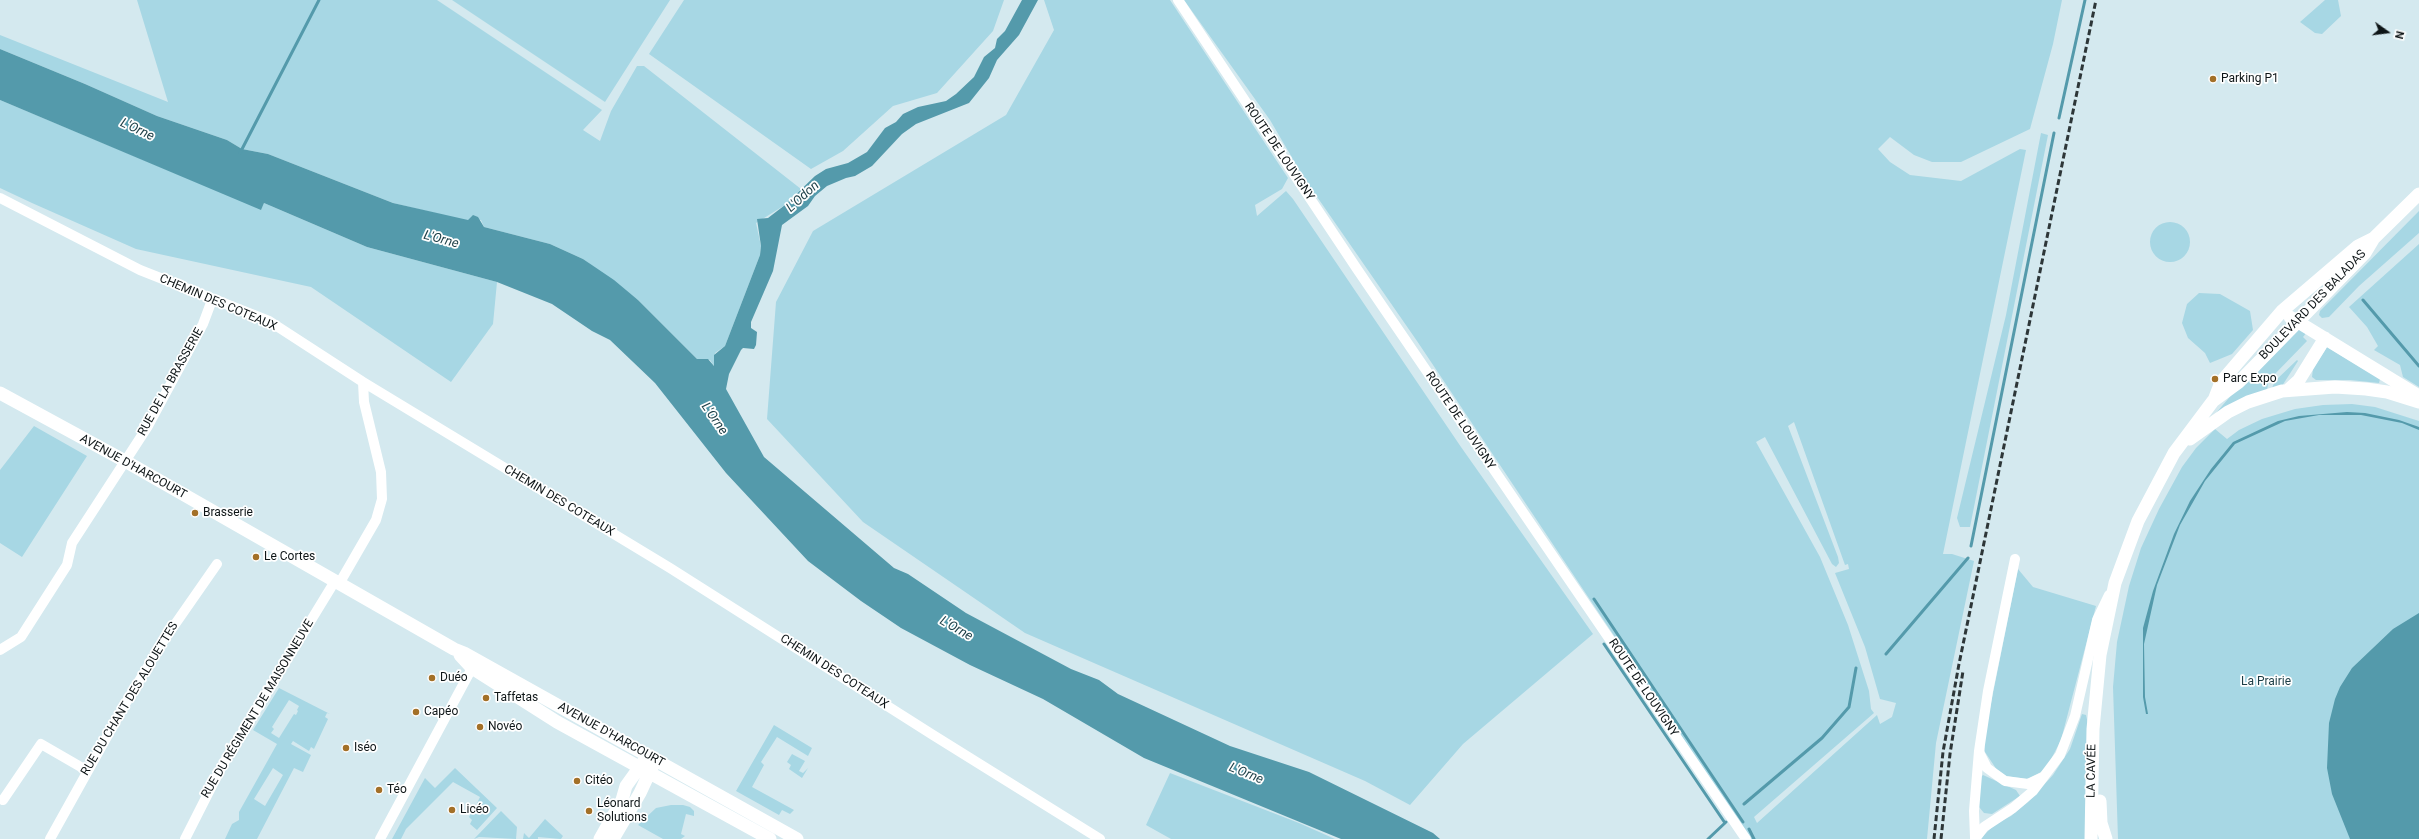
<!DOCTYPE html>
<html>
<head>
<meta charset="utf-8">
<style>
  body { margin:0 }
  #map { position:relative; width:2419px; height:839px; overflow:hidden; background:#d4e9ef; font-family:Roboto,sans-serif }
  canvas { display:block }
  .north { position:absolute; left:2367px; top:12px; width:40px; height:40px; -webkit-text-stroke:3px #fff; paint-order:stroke; rotate:104deg; font-size:11px; font-weight:700; line-height:16px; text-align:center; color:#0e1517 }
  .north::after { content:''; display:block; margin:auto; width:14px; height:18px; background:#0e1517; clip-path:polygon(50% 0,100% 100%,50% 72%,0 100%) }
</style>
</head>
<body>
<div id="map">
<canvas width="2419" height="839"></canvas>
<div class="north">N</div>
</div>
<script>
const context = document.querySelector('canvas').getContext('2d');
context.lineJoin = 'round';
function paint(path, color) {
  context.fillStyle = color;
  context.fill(path, 'evenodd');
}
function toPath(rows) {
  const path = new Path2D();
  for (const r of rows) {
    if (r.length === 3) {
      path.moveTo(r[0] + r[2], r[1]);
      path.arc(r[0], r[1], r[2], 0, 2 * Math.PI);
      continue;
    }
    path.moveTo(r[0], r[1]);
    for (let i = 2; i < r.length; i += 2) path.lineTo(r[i], r[i + 1]);
  }
  return path;
}
function trace(path, color, width, dash) {
  context.strokeStyle = color;
  context.lineWidth = width;
  context.lineCap = dash ? 'butt' : 'round';
  context.setLineDash(dash || []);
  context.stroke(path);
}
function write(font, color, halo, rows, align = 'center') {
  context.font = font + ' Roboto,sans-serif';
  context.lineWidth = 3.5;
  context.setLineDash([]);
  context.textBaseline = 'middle';
  context.strokeStyle = halo;
  context.fillStyle = color;
  for (const [text, x, y, turn = 0] of rows) {
    context.save();
    context.translate(x, y);
    context.rotate((+turn || 0) * Math.PI / 180);
    context.textAlign = isNaN(turn) ? turn : align;
    if (halo) context.strokeText(text, 0, 0);
    context.fillText(text, 0, 0);
    context.restore();
  }
}
paint(toPath([
  [137,0,437,0,602,110,583,130,600,141,611,111,637,66,644,66,801,189,785,205,756,223,761,246,760,255,725,346,715,353,714,366,710,360,697,359,638,300,583,259,550,244,484,227,481,220,470,219,468,221,393,203,268,154,242,149,227,140,157,116,85,84,0,49,0,35,168,102],
  [452,0,670,0,605,102],
  [684,0,1004,0,993,31,937,93,893,106,843,151,811,169,649,54],
  [1044,0,1170,0,1288,178,1282,189,1255,205,1257,216,1286,191,1293,199,1461,447,1593,634,1463,744,1410,805,1365,781,1025,633,863,522,767,419,776,302,813,231,1006,115,1054,30],
  [1184,0,2062,0,2053,44,2030,129,1961,162,1932,162,1914,155,1890,137,1878,149,1890,162,1910,175,1961,181,2020,149,2026,150,1943,554,1952,554,1974,561,1936,743,1927,839,1750,839,1417,341,1304,178,1270,120],
  [1794,422,1845,565,1848,564,1849,569,1835,573,1865,647,1880,699,1896,703,1892,717,1880,724,1877,715,1757,823,1754,817,1874,713,1871,709,1869,691,1848,625,1820,557,1756,442,1765,437,1832,564,1836,567,1839,563,1838,557,1788,426],
  [2325,0,2338,0,2341,16,2322,34,2315,33,2300,22],
  [0,100,261,209,264,203,367,247,497,282,493,324,451,382,311,287,136,249,32,203,0,188],
  [2041,133,2048,135,1970,527,1960,527,1957,518,2006,315],
  [2419,211,2419,233,2359,286,2329,317,2322,318,2319,315,2320,311],
  [2170,242,20],
  [2419,244,2419,387,2403,377,2400,365,2374,350,2378,346,2367,327,2349,307],
  [2199,293,2220,294,2250,311,2253,330,2232,354,2210,363,2205,353,2188,338,2182,323,2187,304],
  [2297,329,2307,332,2303,337,2307,341,2273,376,2268,384,2267,391,2216,413,2240,385],
  [2327,347,2380,379,2379,383,2350,380,2316,380,2312,377,2313,369],
  [2297,360,2298,361,2282,386,2272,388,2275,381],
  [2352,404,2375,407,2419,421,2419,839,2118,839,2113,687,2117,642,2129,586,2141,548,2159,509,2182,467,2196,448,2215,429,2227,439,2239,430,2262,419,2295,409,2323,405],
  [34,426,87,456,22,557,0,543,0,470],
  [2018,569,2033,587,2096,606,2061,740,2048,765,2041,772,2027,779,2006,776,1997,770,1985,752,1984,738],
  [279,688,330,714,327,713,325,717,328,719,314,749,311,747,309,751,293,741,291,744,311,755,303,772,294,768,257,839,225,839,232,824,239,820,239,812,277,744,253,730],
  [289,700,299,706,297,710,298,711,296,715,294,714,279,738,271,733,274,729,272,727],
  [273,768,283,775,265,806,254,799],
  [2082,714,2086,715,2088,724,2085,839,1980,839,1995,824,2011,816,2028,802,2053,775,2070,749],
  [774,725,812,748,808,756,777,737,761,762,764,765,752,787,794,810,790,814,782,810,779,815,736,791],
  [792,754,805,761,799,771,803,773,808,768,802,778,789,769,791,765,787,762],
  [455,768,497,808,477,830,470,824,472,820,469,817,474,808,478,811,481,806,477,803,480,797,453,782,406,829,401,839,392,839,425,778,435,788],
  [1170,773,1299,823,1335,839,1171,839,1146,825],
  [1983,775,2016,790,2020,796,1992,814,1984,813,1979,807,1979,779],
  [671,805,683,805,690,807,694,811,694,816,686,814,681,834,685,836,681,839,663,839,638,825,656,808],
  [501,811,517,827,516,839,479,837,474,839],
  [545,819,563,836,561,839,538,837,538,839,523,839,524,833,529,838]
]), '#a7d7e4');
paint(toPath([
  [1022,0,1038,0,1019,35,997,60,989,78,969,103,916,124,902,134,872,166,855,176,846,178,827,186,815,196,808,206,782,225,773,271,751,322,751,328,757,332,756,345,754,349,743,348,741,350,729,374,726,389,764,457,894,568,908,574,966,613,1071,669,1099,680,1118,694,1230,746,1309,772,1433,833,1440,839,1341,839,1144,758,1043,699,970,665,901,628,861,601,808,561,726,473,655,383,610,340,592,331,552,304,497,282,367,247,264,203,261,210,0,100,0,49,85,84,157,116,227,140,242,149,268,154,393,203,468,220,473,215,478,217,484,227,550,244,583,259,614,280,638,300,697,359,708,359,714,366,714,355,725,346,760,255,761,246,757,219,768,218,785,205,815,176,826,169,848,163,867,152,885,128,896,122,903,114,918,107,946,101,956,94,974,77,984,57,995,48,997,39,1005,31],
  [2347,412,2365,413,2399,420,2419,427,2419,430,2402,423,2361,415,2319,415,2285,421,2235,444,2205,481,2180,525,2157,585,2144,644,2145,697,2148,714,2146,714,2143,697,2143,628,2153,591,2174,534,2190,501,2211,469,2233,442,2278,421,2299,416],
  [2419,613,2419,839,2350,839,2332,794,2327,768,2329,723,2335,699,2340,687,2352,668,2393,629]
]), '#549aab');
trace(toPath([
  [2059,118,2085,0],
  [240,153,319,0],
  [2363,300,2419,366],
  [1971,546,2054,133],
  [1594,599,1743,822],
  [1604,644,1725,823],
  [1886,654,1968,558],
  [1744,804,1822,738,1849,707,1856,668],
  [1749,829,1754,839],
  [1708,839,1726,822]
]), '#549aab', 3);
trace(toPath([
  [1178,0,1357,269,1746,839],
  [0,198,140,270,269,321,363,382,670,568,933,735,1100,839],
  [339,584,376,520,382,499,381,472,364,402,363,382],
  [0,650,21,637,67,565,72,543,148,426,203,324,212,300],
  [1979,752,1987,768,2005,781,2028,784,2043,777],
  [3,800,41,744,86,770],
  [1975,837,1974,811,1979,751,1988,691,2015,559],
  [50,839,124,706,162,643,217,564],
  [185,839,222,766,335,581],
  [380,839,472,668],
  [1975,839,1984,827,2013,808,2033,791,2060,755,2075,716,2097,620,2109,595]
]), '#fff', 10);
trace(toPath([
  [2290,317,2419,396],
  [2288,390,2299,380,2325,338],
  [0,393,125,461,454,649,464,653,797,839],
  [2214,400,2221,382,2282,311,2358,246,2374,238],
  [2190,439,2228,412,2248,402,2282,391,2335,387,2366,389,2387,392,2419,402],
  [460,655,472,668,557,722,770,839],
  [2100,801,2101,823,2106,839],
  [600,839,622,800,626,786,644,761],
  [613,839,640,793,653,765],
  [2091,839,2093,729,2100,655,2115,583,2138,521,2174,453,2213,401,2239,382,2365,253,2374,238,2419,194]
]), '#fff', 13);
trace(toPath([
  [1934,839,1943,752,1959,664,2096,0],
  [1941,839,1950,754,1963,671]
]), '#2d3638', 3, [6, 3]);
for (const [x, y, r, color] of [
  [2213,79,4,"#a37028"],
  [2215,379,4,"#a37028"],
  [195,513,4,"#a37028"],
  [256,557,4,"#a37028"],
  [432,678,4,"#a37028"],
  [486,698,4,"#a37028"],
  [416,712,4,"#a37028"],
  [480,727,4,"#a37028"],
  [346,748,4,"#a37028"],
  [577,781,4,"#a37028"],
  [379,790,4,"#a37028"],
  [452,810,4,"#a37028"],
  [589,811,4,"#a37028"]
]) {
  const dot = new Path2D();
  dot.arc(x, y, r, 0, 2 * Math.PI);
  context.fillStyle = color;
  context.fill(dot);
  trace(dot, '#fff', 1.5);
}
write('12px', '#0e1517', '#fff', [
  ["Parking P1",2221,79],
  ["Parc Expo",2223,379],
  ["Brasserie",203,513],
  ["Le Cortes",264,557],
  ["Duéo",440,678],
  ["Taffetas",494,698],
  ["Capéo",424,712],
  ["Novéo",488,727],
  ["Iséo",354,748],
  ["Citéo",585,781],
  ["Téo",387,790],
  ["Léonard",597,804],
  ["Solutions",597,818],
  ["Licéo",460,810]
], 'left');
write('12px', '#0e1517', '#fff', [
  ["ROUTE DE LOUVIGNY",1279,152,56],
  ["CHEMIN DES COTEAUX",218,303,23],
  ["BOULEVARD DES BALADAS",2313,305,-46],
  ["RUE DE LA BRASSERIE",171,382,-61],
  ["ROUTE DE LOUVIGNY",1460,421,56],
  ["AVENUE D'HARCOURT",133,467,29],
  ["CHEMIN DES COTEAUX",559,501,31],
  ["CHEMIN DES COTEAUX",834,672,33],
  ["ROUTE DE LOUVIGNY",1643,688,56],
  ["RUE DU CHANT DES ALOUETTES",130,699,-59],
  ["RUE DU RÉGIMENT DE MAISONNEUVE",258,709,-59],
  ["AVENUE D'HARCOURT",611,735,29],
  ["LA CAVÉE",2092,771,-89]
]);
write('12px', '#1c3e46', '#fff', [
  ["La Prairie",2266,682]
]);
write('italic 13px', '#1c3e46', '#fff', [
  ["L'Orne",137,130,25],
  ["L'Odon",803,197,-42],
  ["L'Orne",441,240,15],
  ["L'Orne",714,419,55],
  ["L'Orne",956,629,30],
  ["L'Orne",1246,774,22]
]);
</script>
</body>
</html>
